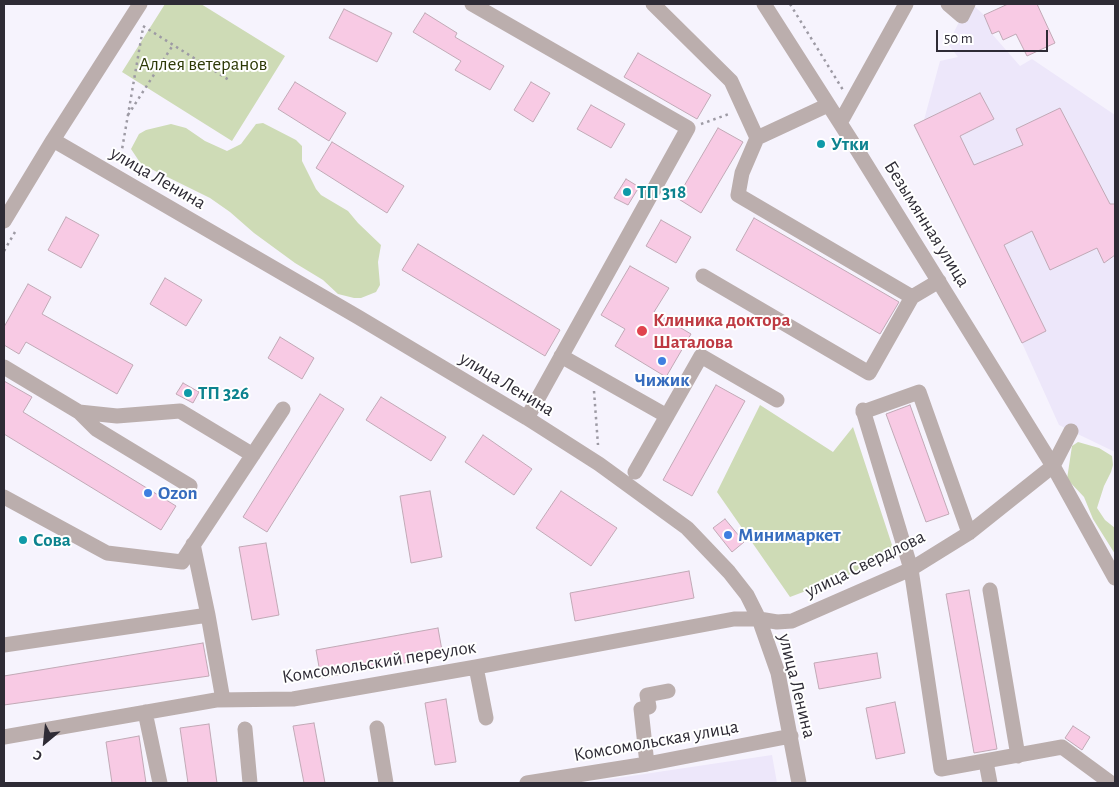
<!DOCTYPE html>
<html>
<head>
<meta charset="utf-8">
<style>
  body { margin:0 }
  #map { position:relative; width:1119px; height:787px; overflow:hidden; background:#f6f3fd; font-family:"Alegreya Sans",sans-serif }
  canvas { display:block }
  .frame { position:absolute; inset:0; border:5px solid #2e2b35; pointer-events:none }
  .north { position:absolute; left:20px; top:717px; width:50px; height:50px; -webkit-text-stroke:4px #fff; paint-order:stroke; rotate:208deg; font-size:14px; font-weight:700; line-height:20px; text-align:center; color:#2e2b35 }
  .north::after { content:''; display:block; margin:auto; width:18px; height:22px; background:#2e2b35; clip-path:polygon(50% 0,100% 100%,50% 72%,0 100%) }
  .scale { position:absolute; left:936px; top:30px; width:112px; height:22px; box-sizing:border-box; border:2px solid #2e2b35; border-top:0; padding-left:6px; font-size:15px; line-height:18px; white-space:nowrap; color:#2e2b35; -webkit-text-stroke:4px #fff; paint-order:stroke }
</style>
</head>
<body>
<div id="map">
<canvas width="1119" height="787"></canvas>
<div class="frame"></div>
<div class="north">С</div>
<div class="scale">50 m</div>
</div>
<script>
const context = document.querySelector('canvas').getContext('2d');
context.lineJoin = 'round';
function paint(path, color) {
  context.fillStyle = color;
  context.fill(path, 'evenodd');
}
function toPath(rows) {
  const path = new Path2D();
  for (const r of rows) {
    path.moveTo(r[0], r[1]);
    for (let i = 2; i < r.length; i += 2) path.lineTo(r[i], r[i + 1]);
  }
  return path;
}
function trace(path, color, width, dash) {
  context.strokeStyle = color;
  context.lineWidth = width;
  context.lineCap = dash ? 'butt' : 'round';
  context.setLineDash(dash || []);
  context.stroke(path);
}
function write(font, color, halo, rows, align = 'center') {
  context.font = font + ' "Alegreya Sans",sans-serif';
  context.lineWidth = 4;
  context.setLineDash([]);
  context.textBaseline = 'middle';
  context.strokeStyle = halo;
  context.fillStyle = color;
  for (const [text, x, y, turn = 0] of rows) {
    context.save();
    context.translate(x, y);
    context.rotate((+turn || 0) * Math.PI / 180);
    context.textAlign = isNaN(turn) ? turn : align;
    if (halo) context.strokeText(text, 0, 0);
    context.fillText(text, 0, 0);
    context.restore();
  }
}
paint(toPath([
  [968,4,972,4,984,15,992,34,1020,66,1032,59,1115,115,1115,452,1059,425,1022,343,914,125,924,120,940,61,958,57,948,44],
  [772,755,777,783,584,783]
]), '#ede7fa');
paint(toPath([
  [165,4,201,4,285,56,232,141,122,72],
  [263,123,296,140,302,146,302,161,316,189,321,195,348,211,358,223,381,245,378,262,380,285,376,292,361,298,354,298,338,294,323,280,295,263,254,233,230,212,210,198,141,164,131,149,139,134,146,130,171,124,186,128,205,141,227,151,241,144,256,124],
  [760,405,833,452,853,427,896,557,790,597,717,492],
  [1078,442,1099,448,1112,456,1113,465,1111,472,1104,486,1097,508,1105,520,1115,528,1115,554,1093,519,1084,497,1067,479,1072,446]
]), '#cedbb6');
const building = toPath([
  [1008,4,1037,4,1055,43,1027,56,1016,34,1003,40,999,31,992,34,984,15,1008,4],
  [344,9,392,33,377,62,329,38,344,9],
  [425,13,457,33,455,37,504,66,490,90,455,70,461,61,413,32,425,13],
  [638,53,711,95,697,119,624,77,638,53],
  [295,82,346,113,329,141,278,109,295,82],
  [531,82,550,93,533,122,514,110,531,82],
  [980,93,994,119,960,136,974,165,1023,145,1016,129,1060,108,1110,204,1115,204,1115,255,1104,263,1097,248,1050,270,1032,231,1004,245,1046,331,1022,343,914,125,980,93],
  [591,105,625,124,611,148,577,129,591,105],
  [718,128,743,142,701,213,677,198,718,128],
  [332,142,404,186,387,213,316,168,332,142],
  [626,179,639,187,628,205,614,198,626,179],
  [66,217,99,235,81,268,48,250,66,217],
  [754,218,899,302,880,334,736,250,754,218],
  [661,220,691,237,676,263,646,246,661,220],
  [418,244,560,330,545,356,402,270,418,244],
  [630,266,669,288,654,312,691,334,666,377,615,346,625,329,601,315,630,266],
  [165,278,202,300,186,326,150,304,165,278],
  [28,284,51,297,42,314,133,365,117,394,26,342,19,354,4,345,4,327,28,284],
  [280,337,314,358,302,379,268,358,280,337],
  [4,381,32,397,23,412,176,506,161,530,4,434,4,381],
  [183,383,199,392,193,403,176,394,183,383],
  [716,385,745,401,692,496,663,480,716,385],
  [320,394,344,409,267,532,243,517,320,394],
  [381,397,446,437,431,461,366,420,381,397],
  [910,405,949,514,926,522,886,414,910,405],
  [483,435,532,469,514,495,465,462,483,435],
  [430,491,442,557,411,563,400,496,430,491],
  [561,491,617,528,591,566,536,528,561,491],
  [725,519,744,542,732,552,713,528,725,519],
  [266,543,279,615,252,620,239,547,266,543],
  [689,571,694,598,575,621,570,593,689,571],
  [969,590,997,749,974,753,946,594,969,590],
  [438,628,443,656,321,678,316,650,438,628],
  [203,643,209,676,4,705,4,676,203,643],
  [877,653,881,678,819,689,814,663,877,653],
  [446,699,456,762,435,765,425,703,446,699],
  [895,702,905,753,876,759,866,708,895,702],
  [314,723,325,783,304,783,293,726,314,723],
  [209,724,217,783,188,783,180,728,209,724],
  [1073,726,1090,737,1082,750,1065,738,1073,726],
  [139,736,146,783,112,783,106,742,139,736]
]);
paint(building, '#f8cae4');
trace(building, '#c1a9b6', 1);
trace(toPath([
  [790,4,843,90],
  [143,26,229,80],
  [128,115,173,45],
  [701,124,729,114],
  [120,161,143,28],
  [4,251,15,232],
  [594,391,598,445]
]), '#9d9aa4', 2.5, [2.5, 4]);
trace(toPath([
  [472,4,688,128,527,418],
  [653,4,731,81,757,138,742,173,738,195,912,297,939,281],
  [764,4,856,148,1053,466,1115,578],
  [948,4,962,16,968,4],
  [840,123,906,4],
  [757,138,828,105],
  [53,140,358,317,527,418,599,464,687,528,729,572,747,595,759,619,778,673,799,783],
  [4,221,53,140,140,4],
  [703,276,869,373,912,297],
  [561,356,667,416],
  [4,367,79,412,117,416,180,411,253,455],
  [863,410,911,569,941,769,1062,747,1111,783],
  [79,412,96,429,190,486],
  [863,412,919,392,969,533],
  [635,472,701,356,777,400],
  [4,497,107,553,182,562,283,409],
  [193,544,208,615,223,700],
  [990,590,1018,756],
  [4,645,208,615],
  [476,667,486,718],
  [145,712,160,783],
  [377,728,386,783],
  [245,729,250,783],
  [4,737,216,700,293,699,476,667,734,619,759,619,777,622,792,621,911,569,969,533,1053,466,1071,431],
  [986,762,990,783],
  [647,764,641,709,649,707,647,695,668,691],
  [527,783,647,764,791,736]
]), '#bbaead', 15);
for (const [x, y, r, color] of [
  [821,144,5,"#0f9aa8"],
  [627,192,5,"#0f9aa8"],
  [642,331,6,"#e0444e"],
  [662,361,5,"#3f7fe0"],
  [188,393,5,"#0f9aa8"],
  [148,493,5,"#3f7fe0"],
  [728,535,5,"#3f7fe0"],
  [23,540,5,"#0f9aa8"]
]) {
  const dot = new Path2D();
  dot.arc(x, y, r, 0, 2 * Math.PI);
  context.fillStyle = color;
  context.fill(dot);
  trace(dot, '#fff', 2);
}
write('19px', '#2d3906', '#fff', [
  ["Аллея ветеранов",203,64]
]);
write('bold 19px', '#0d838f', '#fff', [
  ["Утки",831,144],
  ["ТП 318",637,192],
  ["ТП 326",198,393],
  ["Сова",33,540]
], 'left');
write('19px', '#2e2b35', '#fff', [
  ["улица Ленина",158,178,30],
  ["Безымянная улица",927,224,58],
  ["улица Ленина",507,384,31],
  ["улица Свердлова",865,564,-26],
  ["Комсомольский переулок",379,662,-9],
  ["улица Ленина",797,686,76],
  ["Комсомольская улица",656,741,-10]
]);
write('bold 19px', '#be3a42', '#fff', [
  ["Клиника доктора",653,320],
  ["Шаталова",653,342]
], 'left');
write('bold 19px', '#366cbe', '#fff', [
  ["Чижик",662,380,"center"],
  ["Ozon",158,493],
  ["Минимаркет",738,535]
], 'left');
</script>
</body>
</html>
